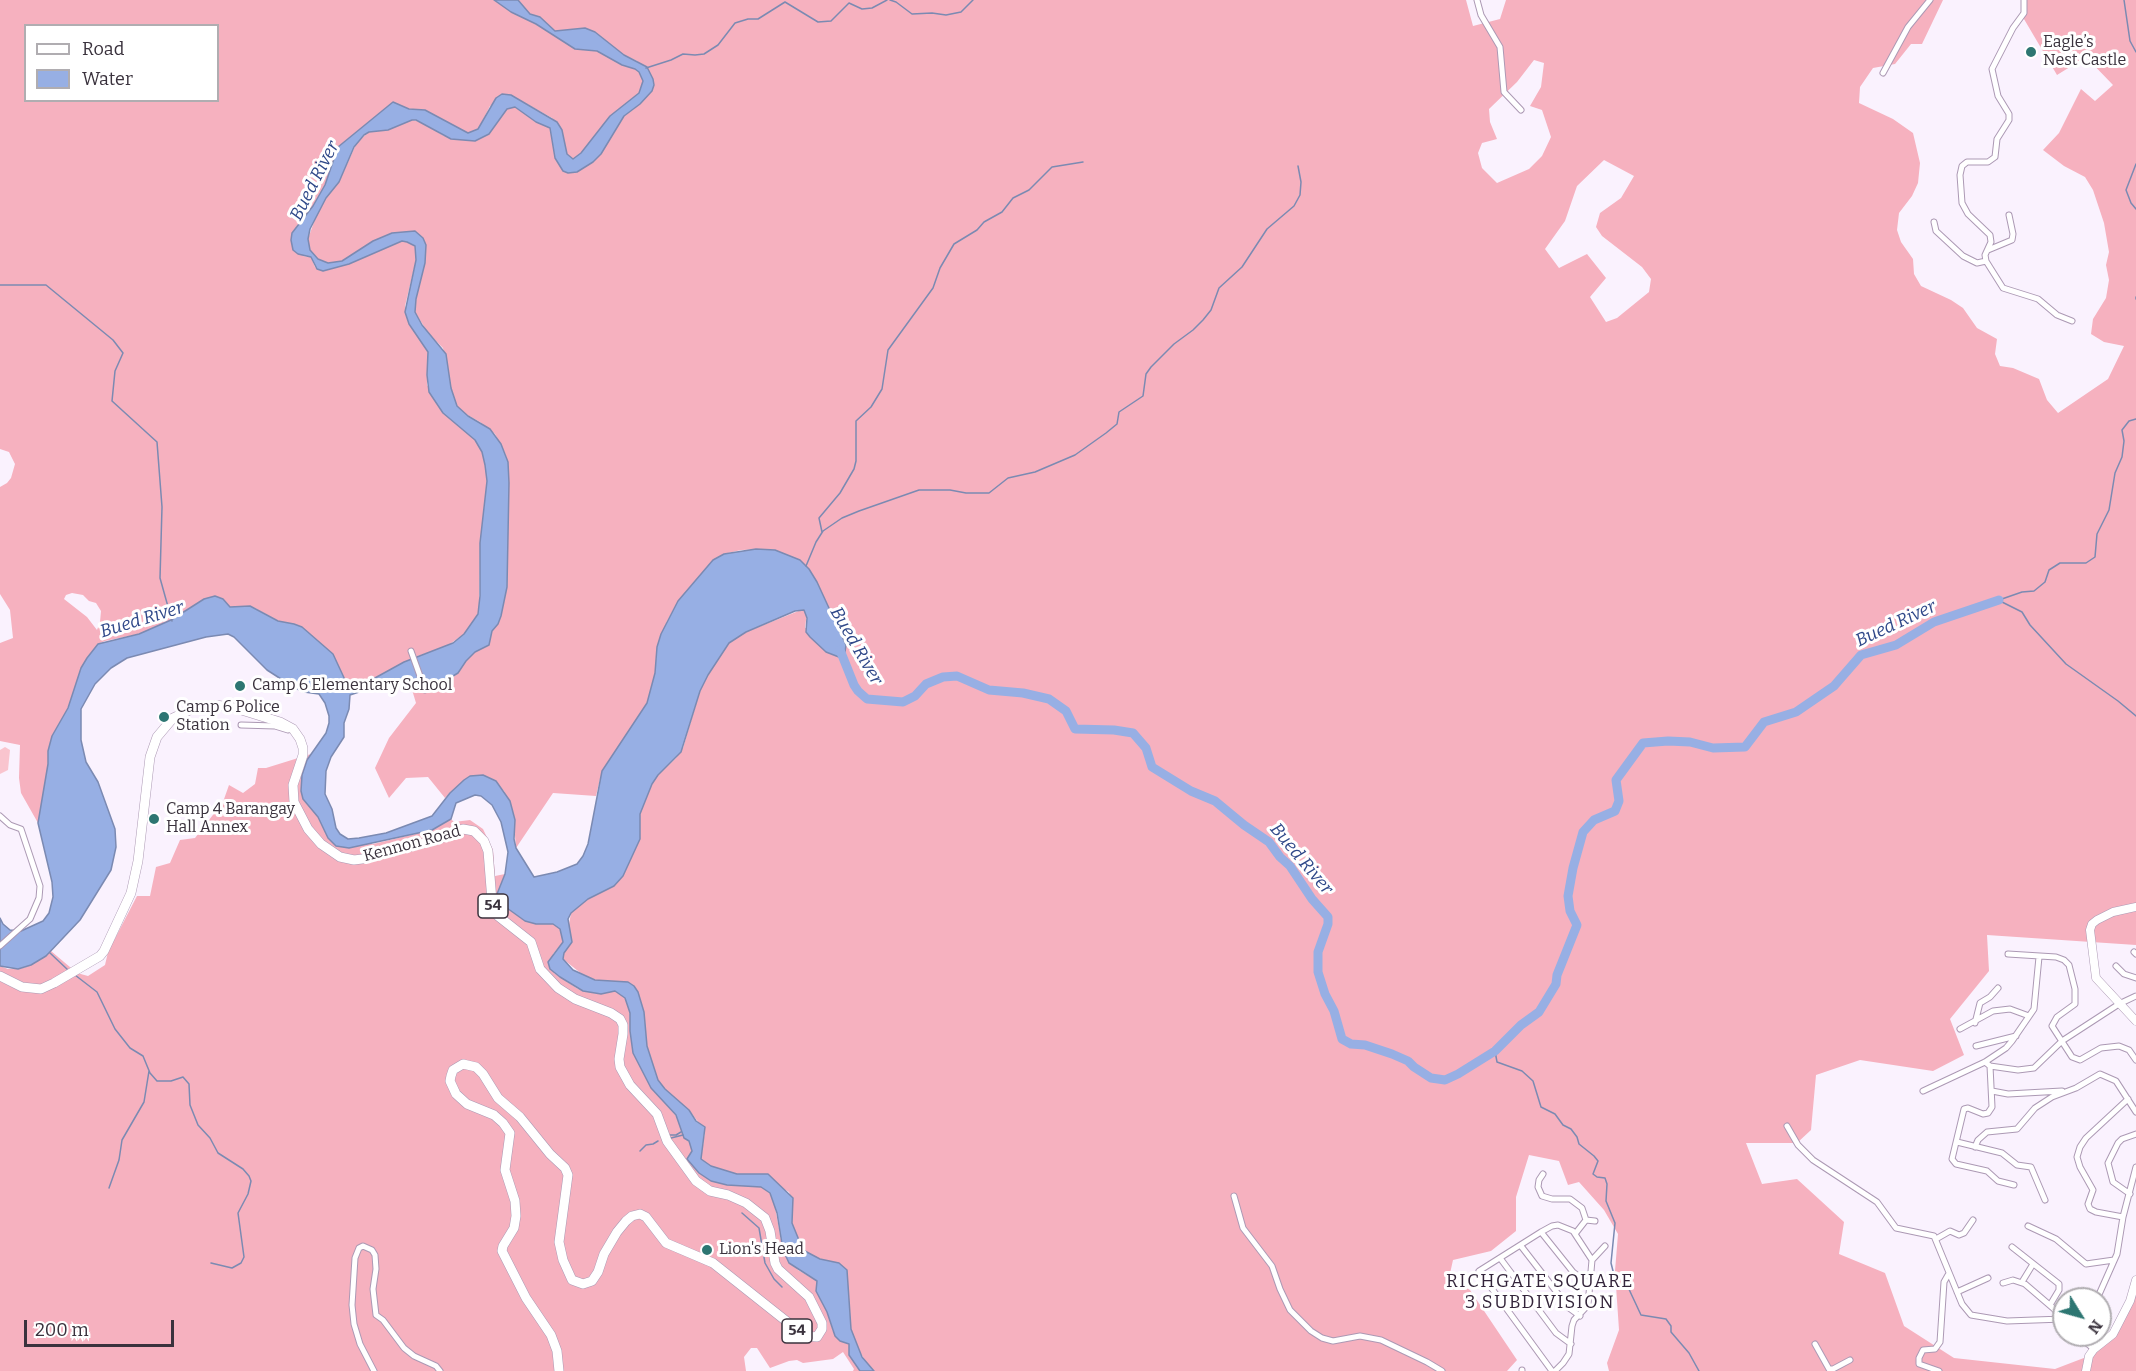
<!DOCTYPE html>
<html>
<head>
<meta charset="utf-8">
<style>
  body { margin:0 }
  #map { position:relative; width:2136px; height:1371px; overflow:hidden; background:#faf2fe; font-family:Bitter,serif }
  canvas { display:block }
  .legend { position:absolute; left:24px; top:24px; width:195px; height:78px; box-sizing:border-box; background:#fff; border:2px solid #b0adb1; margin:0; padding:8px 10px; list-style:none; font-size:18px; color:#3a323d }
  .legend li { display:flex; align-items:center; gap:12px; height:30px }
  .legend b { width:30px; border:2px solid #b0adb1 }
  .north { position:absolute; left:2052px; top:1287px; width:60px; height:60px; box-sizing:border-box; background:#fff; border:2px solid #b0adb1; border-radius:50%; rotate:127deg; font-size:16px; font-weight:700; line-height:24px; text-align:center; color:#3a323d }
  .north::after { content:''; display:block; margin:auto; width:21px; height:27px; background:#2d7672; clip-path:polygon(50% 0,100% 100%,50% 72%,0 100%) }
  .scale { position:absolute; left:24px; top:1320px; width:150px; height:27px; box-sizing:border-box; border:3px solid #3a323d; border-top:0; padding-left:8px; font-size:18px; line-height:21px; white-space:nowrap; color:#3a323d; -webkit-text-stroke:4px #fff; paint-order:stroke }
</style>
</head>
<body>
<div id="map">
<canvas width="2136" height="1371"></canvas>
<ul class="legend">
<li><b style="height:8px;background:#fff"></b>Road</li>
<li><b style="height:16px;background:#97afe4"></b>Water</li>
</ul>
<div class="north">N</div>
<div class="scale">200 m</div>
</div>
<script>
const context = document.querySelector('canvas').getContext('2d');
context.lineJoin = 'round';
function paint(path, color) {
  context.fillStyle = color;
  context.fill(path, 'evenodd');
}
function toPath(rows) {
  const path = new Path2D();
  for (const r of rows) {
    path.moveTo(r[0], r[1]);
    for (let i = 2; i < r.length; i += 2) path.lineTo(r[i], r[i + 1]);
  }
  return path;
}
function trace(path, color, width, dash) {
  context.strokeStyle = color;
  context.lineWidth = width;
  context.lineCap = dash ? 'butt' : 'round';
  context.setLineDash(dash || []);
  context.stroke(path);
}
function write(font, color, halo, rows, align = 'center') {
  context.font = font + ' Bitter,serif';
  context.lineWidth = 6;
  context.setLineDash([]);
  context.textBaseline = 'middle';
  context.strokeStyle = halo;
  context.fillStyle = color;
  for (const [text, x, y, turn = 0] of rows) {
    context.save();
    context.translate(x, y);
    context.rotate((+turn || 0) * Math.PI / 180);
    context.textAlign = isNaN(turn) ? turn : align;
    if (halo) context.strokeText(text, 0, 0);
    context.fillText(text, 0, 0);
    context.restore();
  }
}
paint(toPath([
  [5,747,10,750,8,770,0,774,0,750]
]), '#f9c4ce');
paint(toPath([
  [0,0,494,0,511,12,536,24,575,49,597,51,622,65,635,69,639,72,643,82,639,93,610,116,581,153,573,159,567,154,552,118,511,95,490,106,478,130,468,133,425,110,409,109,393,102,338,147,325,185,313,206,296,227,303,256,311,257,315,267,319,270,402,241,407,242,415,246,416,260,405,306,414,330,428,352,427,385,454,422,475,440,482,452,485,465,487,481,480,543,479,606,478,614,470,627,464,634,447,646,415,657,364,684,351,685,343,678,333,654,302,627,294,624,278,621,255,608,245,606,230,607,215,596,204,599,171,620,139,634,105,641,98,644,81,668,68,708,52,736,48,751,48,764,38,823,21,793,19,778,20,745,0,741,0,643,13,638,10,610,0,594,0,487,7,483,11,478,15,464,9,452,0,449],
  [26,26,218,26,218,100,26,100],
  [72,593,83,595,89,601,96,603,101,611,100,622,97,630,87,617,64,599,66,595],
  [518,0,1466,0,1473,26,1500,19,1506,0,1943,0,1922,44,1911,44,1895,64,1873,68,1860,87,1859,103,1893,119,1913,133,1920,163,1918,183,1912,196,1899,213,1897,230,1901,242,1913,259,1914,274,1921,286,1951,300,1963,308,1977,328,1997,339,1995,354,2000,366,2013,368,2039,379,2047,400,2058,413,2108,379,2124,346,2104,342,2091,334,2093,319,2106,298,2109,280,2106,265,2109,252,2104,223,2093,190,2085,177,2064,166,2043,150,2059,133,2081,89,2095,101,2113,85,2086,57,2057,75,2021,14,2022,0,2136,0,2136,945,1987,935,1989,971,1950,1019,1964,1055,1933,1071,1860,1060,1816,1075,1811,1130,1797,1143,1746,1143,1762,1184,1797,1179,1844,1222,1839,1254,1885,1273,1904,1326,1954,1358,2055,1369,2089,1356,2109,1338,2136,1287,2136,1371,1609,1371,1607,1363,1619,1330,1615,1271,1618,1234,1604,1210,1579,1182,1568,1185,1559,1161,1529,1155,1516,1197,1516,1231,1491,1251,1453,1260,1449,1278,1470,1290,1517,1360,1507,1371,874,1371,871,1369,859,1351,851,1329,847,1270,839,1263,820,1259,803,1250,792,1223,793,1205,789,1192,778,1186,768,1174,737,1174,711,1166,701,1159,705,1131,689,1110,665,1089,658,1080,647,1046,644,1012,638,992,628,982,601,982,583,975,563,959,571,913,588,899,613,886,623,876,640,839,640,814,652,784,658,775,676,758,683,748,700,691,708,675,729,643,746,632,801,610,807,612,805,628,836,623,809,569,800,560,775,550,766,549,741,550,724,554,713,560,678,601,667,621,657,647,655,673,647,703,642,714,609,760,600,779,596,796,553,793,516,848,513,811,504,791,490,778,483,775,470,776,445,798,428,777,406,778,389,798,375,768,389,738,416,703,410,683,437,683,452,678,458,673,466,661,475,652,489,645,492,630,498,624,507,587,509,483,508,462,505,453,495,434,480,422,462,412,457,406,451,388,443,348,428,333,415,312,416,299,425,263,426,245,382,237,350,257,342,261,328,263,318,259,314,254,310,250,308,239,315,219,326,198,339,182,357,142,369,132,388,130,412,120,421,122,444,136,489,134,507,109,511,106,515,107,536,122,550,128,555,158,593,162,600,154,624,116,634,109,652,91,653,79,637,61,624,55,595,32,585,28,555,31,540,17,530,14],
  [1534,60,1544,63,1541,87,1530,106,1542,110,1551,137,1542,156,1529,169,1497,183,1482,168,1478,153,1482,143,1497,139,1490,122,1489,109,1517,82],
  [1604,160,1634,176,1621,198,1600,213,1596,227,1602,236,1642,267,1651,279,1649,292,1617,318,1606,322,1590,297,1606,278,1587,254,1559,268,1545,249,1565,221,1577,186],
  [311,754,304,767,301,791,318,817,328,838,373,844,432,830,451,819,454,822,470,820,483,829,493,850,495,876,505,874,497,894,500,903,526,921,553,924,560,929,563,942,553,954,554,973,578,989,598,994,615,991,625,998,630,1013,630,1031,633,1053,651,1088,678,1118,684,1138,689,1141,691,1147,691,1164,711,1181,727,1185,761,1187,770,1193,775,1207,782,1245,798,1270,817,1281,833,1331,840,1341,849,1344,849,1355,860,1371,853,1371,854,1369,843,1352,833,1359,803,1363,797,1360,789,1361,770,1368,757,1348,751,1348,744,1357,746,1371,0,1371,0,966,8,969,23,968,31,965,51,951,77,973,88,976,105,965,108,952,137,896,150,896,156,867,170,863,180,840,195,838,223,802,229,785,243,793,255,784,258,768,266,768]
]), '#f6b1bf');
const water = toPath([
  [494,0,518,0,530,14,540,17,555,31,585,28,595,32,624,55,647,67,653,79,654,85,652,91,640,104,624,116,601,154,593,162,577,172,568,173,563,171,555,158,550,128,536,122,515,107,507,109,489,134,475,141,451,139,416,120,412,120,388,130,369,132,364,135,354,147,339,182,326,198,310,229,308,239,310,250,318,259,328,263,342,261,373,241,392,233,415,231,423,238,426,245,425,263,416,299,415,312,422,325,446,354,451,388,457,406,468,416,490,429,501,444,508,462,509,483,507,587,501,616,498,624,492,631,489,645,475,652,466,661,458,673,445,681,430,684,389,682,350,695,349,709,344,723,344,737,331,757,326,771,325,794,332,809,336,828,340,834,348,839,359,838,386,833,432,816,450,793,464,780,470,776,483,775,496,781,510,801,515,820,514,839,516,848,534,877,557,872,577,864,583,856,588,844,602,771,647,703,655,673,657,647,661,634,678,601,713,560,724,554,756,549,775,550,800,560,809,569,817,582,846,645,844,659,826,652,810,637,806,632,807,618,804,610,795,611,746,632,729,643,708,675,700,691,681,752,658,775,652,784,640,814,640,839,623,876,614,886,588,899,571,913,568,919,572,942,564,953,563,959,573,970,595,980,628,982,634,986,638,992,644,1012,647,1046,658,1080,665,1089,689,1110,696,1121,705,1127,701,1159,711,1166,737,1174,768,1174,793,1198,792,1223,803,1250,820,1259,839,1263,847,1270,851,1329,862,1357,874,1371,860,1371,849,1355,849,1344,840,1341,835,1336,827,1312,816,1291,817,1281,789,1263,783,1250,777,1213,770,1193,761,1187,727,1185,711,1181,699,1173,687,1159,692,1151,689,1141,684,1138,676,1115,651,1088,633,1053,630,1031,630,1013,625,998,615,991,601,994,583,991,560,977,550,969,548,962,563,942,560,929,553,924,536,924,525,921,500,903,497,894,505,874,508,852,501,822,492,805,481,796,475,795,456,803,451,819,432,830,349,848,336,846,328,838,318,817,303,799,301,791,302,775,307,760,326,733,329,723,329,716,325,703,319,694,304,692,295,688,267,670,234,637,228,634,206,637,127,658,111,668,95,684,81,709,81,740,86,762,98,782,115,829,116,847,111,870,80,920,46,956,31,965,18,969,0,966,0,918,3,924,10,930,21,931,43,921,49,913,53,897,52,882,38,823,48,764,48,751,52,736,68,708,81,668,87,658,98,644,139,634,171,620,204,599,215,596,223,599,230,607,250,606,278,621,294,624,302,627,333,654,346,682,351,685,364,684,404,662,453,643,464,634,478,614,480,596,480,543,487,481,485,465,482,452,475,440,443,413,429,392,427,375,428,352,409,324,405,312,416,260,415,246,407,242,402,241,349,264,323,271,317,269,311,257,298,254,293,250,291,240,292,233,313,206,325,185,338,147,393,102,409,109,425,110,468,133,478,129,496,98,502,94,511,95,557,122,562,130,567,154,573,159,581,153,610,116,639,93,643,81,639,72,635,69,622,65,597,51,575,49,536,24,511,12,494,0]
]);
paint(water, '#97afe4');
trace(water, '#7b8ab2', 1.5);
trace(toPath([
  [890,0,896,2,912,14,932,13,946,15,961,12,973,0],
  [2124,0,2130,41,2136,52],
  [646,68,671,60,683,54,695,55,704,54,718,45,735,23,748,19,758,19,785,2,818,22,831,21,849,3,862,9,872,8,887,0],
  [2136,164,2126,190,2131,203,2136,209],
  [0,285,46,285,113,340,123,353,115,371,112,401,157,442,162,507,160,578,172,621],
  [2136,297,2136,299],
  [822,532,819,518,840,493,854,469,856,461,856,421,871,407,882,389,888,350,933,288,940,268,954,244,977,230,984,222,1002,212,1013,198,1029,190,1052,167,1083,162],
  [806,566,816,542,823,531,842,518,859,511,919,490,950,490,966,493,989,493,1008,478,1035,472,1075,455,1106,433,1117,424,1119,412,1143,396,1146,374,1151,367,1174,344,1193,330,1203,320,1211,310,1219,288,1242,267,1267,229,1294,206,1300,195,1301,182,1298,166],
  [1999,600,2022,592,2034,591,2045,582,2049,570,2060,563,2086,563,2095,557,2097,534,2109,510,2115,473,2122,457,2124,441,2122,430,2129,421,2136,419],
  [2000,601,2022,612,2030,625,2066,664,2118,701,2136,716],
  [50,953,68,970],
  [75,975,97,992,115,1029,130,1048,143,1056,150,1073,157,1081,171,1081,183,1077,189,1084,190,1105,198,1125,210,1138,218,1153,243,1169,249,1176,251,1181,248,1194,238,1213,244,1257,241,1263,232,1268,211,1263],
  [1495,1051,1497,1062,1522,1071,1533,1081,1541,1107,1555,1114,1563,1125,1571,1129,1577,1137,1579,1144,1594,1156,1598,1161,1593,1174,1597,1177,1605,1178,1607,1184,1606,1201,1615,1223,1611,1263,1613,1271,1627,1285,1641,1315,1666,1319,1671,1326,1671,1332,1689,1353,1699,1371],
  [670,1135,676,1135,681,1132],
  [671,1138,683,1135],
  [640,1151,646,1145,653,1144,658,1141],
  [109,1188,119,1160,122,1140,144,1102,149,1071],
  [742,1213,759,1228,765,1263,774,1279,782,1287]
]), '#7b8ab2', 1.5);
trace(toPath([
  [840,650,854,685,858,691,867,699,903,702,915,696,926,684,943,677,957,676,989,690,1023,693,1049,699,1066,711,1075,729,1114,730,1133,733,1146,748,1152,767,1191,791,1215,801,1244,825,1269,842,1280,857,1290,866,1312,899,1328,917,1328,924,1318,952,1318,972,1325,994,1334,1011,1342,1039,1351,1044,1365,1045,1392,1054,1408,1061,1414,1067,1431,1078,1445,1080,1458,1074,1495,1051,1521,1025,1539,1012,1556,984,1557,975,1577,925,1570,911,1568,896,1573,868,1583,832,1594,820,1615,811,1619,801,1616,780,1643,743,1668,741,1690,742,1713,748,1745,747,1764,722,1796,712,1834,686,1861,655,1896,645,1934,622,1999,600]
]), '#97afe4', 9);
const street = toPath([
  [1477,0,1481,15,1500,47,1504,92,1521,110],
  [2024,0,2024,13,2013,28,1992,69,1998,96,2009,114,2009,120,1997,139,1995,157,1988,162,1967,162,1962,166,1960,175,1962,203,1968,214,1990,235,1991,242,1985,255,1986,261,2003,288,2038,299,2057,315,2072,321],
  [1883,73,1908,27,1930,0],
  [1934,222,1936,231,1963,256,1977,263,1986,261],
  [1988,250,2012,240,2013,234,2009,215],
  [411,651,425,690],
  [241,725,275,726,288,730],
  [0,816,10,825,21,829,40,886,39,898,30,919,0,946],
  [2134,952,2136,954],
  [2008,954,2056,957,2064,960,2069,965,2075,989,2075,1004,2057,1017,2052,1026,2072,1057,2080,1060,2101,1048,2119,1046,2129,1050,2136,1060],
  [2116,966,2124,974,2136,978],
  [1975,1023,1980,1003,1990,997,1998,988],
  [1960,1029,1993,1011,2010,1009,2029,1016],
  [1976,1046,2016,1036],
  [1985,1062,1990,1066,1992,1107,1988,1113,1983,1114,1968,1108,1964,1109,1952,1159,1956,1164,1987,1171,1998,1181,2014,1185],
  [1990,1066,2018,1070,2034,1068,2062,1041,2119,1004,2136,996],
  [1923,1091,1985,1062,2006,1048,2012,1041,2034,1009,2039,957],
  [1992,1091,2008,1094,2062,1091],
  [1787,1126,1798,1145,1813,1160,1877,1202,1896,1228,1934,1236,1962,1304,1971,1315,2007,1321,2063,1319,2064,1321],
  [1957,1142,2002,1153,2017,1165,2031,1167,2045,1200],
  [1975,1147,1978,1140,1987,1132,2017,1129,2035,1108,2052,1097,2076,1088,2100,1074,2116,1081,2136,1112],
  [1543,1174,1539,1180,1538,1187,1542,1196,1552,1199,1570,1199,1582,1208,1586,1220,1575,1234],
  [2130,1194,2113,1182,2108,1163,2118,1143,2122,1139,2136,1134],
  [1234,1196,1243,1228,1272,1266,1280,1289,1290,1310,1311,1331,1322,1338,1333,1341,1360,1336,1381,1340,1427,1362,1442,1371],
  [2123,1217,2096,1212,2090,1209,2088,1204,2093,1190,2080,1167,2077,1157,2080,1147,2086,1138,2128,1099],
  [1586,1220,1595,1221],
  [2028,1226,2056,1239,2086,1264,2114,1260],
  [1541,1232,1573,1272,1590,1285],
  [1936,1239,1950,1231,1959,1235,1964,1233,1973,1220],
  [1521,1246,1569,1308,1580,1316],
  [2012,1247,2059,1284,2059,1290,2050,1305],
  [1500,1258,1556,1333,1571,1344],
  [1592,1260,1605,1246],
  [2022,1282,2033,1264],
  [2003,1283,2013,1280,2025,1284,2053,1308,2063,1319],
  [1957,1292,1988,1278],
  [2097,1299,2117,1254,2123,1217,2136,1167],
  [2077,1335,2094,1349],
  [1815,1344,1829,1369,1833,1369,1850,1360],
  [1522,1370,1522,1371],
  [374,1371,360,1344,354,1324,352,1305,355,1258,359,1248,363,1246,372,1250,375,1255,376,1269,373,1289,376,1315,383,1320,404,1348,414,1356,436,1366,440,1371],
  [1552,1371,1479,1271,1541,1232,1552,1226,1558,1225,1573,1231,1592,1260,1588,1305,1574,1320,1572,1326,1569,1354,1563,1363,1555,1371],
  [1939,1371,1919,1364,1919,1358,1923,1350,1935,1349,1940,1342,1944,1282,1948,1275]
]);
const secondary = toPath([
  [2136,907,2113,912,2097,920,2092,924,2090,930,2096,978,2136,1021],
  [2086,1371,2089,1356,2094,1349,2113,1334,2130,1301,2136,1280]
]);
const highway = toPath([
  [0,976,22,987,41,989,54,983,100,956,104,951,131,893,138,861,150,757,157,737,173,718,194,708,216,705,235,708,280,722,293,729,300,739,303,748,303,755,293,785,294,802,308,829,321,844,340,857,354,860,362,859,436,840,463,829,474,831,484,841,488,851,492,901,498,916,531,942,540,969,558,988,575,999,611,1013,620,1019,623,1025,623,1034,619,1059,620,1067,630,1085,657,1114,667,1141,696,1181,710,1191,728,1195,746,1203,765,1218,770,1231,775,1263,778,1269,809,1297,822,1323,822,1329,817,1337,805,1336,713,1263,666,1243,646,1217,640,1214,632,1216,626,1221,617,1232,604,1254,598,1272,592,1281,583,1284,572,1280,563,1260,559,1242,568,1175,565,1168,550,1154,520,1117,498,1098,483,1074,476,1067,463,1064,453,1070,451,1076,450,1081,456,1094,467,1104,494,1115,503,1123,510,1133,505,1170,515,1201,516,1216,514,1228,503,1246,502,1251,526,1298,551,1335,557,1351,559,1371]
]);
trace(street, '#ac99b4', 7);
trace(secondary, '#ac99b4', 9);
trace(highway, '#ac99b4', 10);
trace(street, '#fff', 5);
trace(secondary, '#fff', 8);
trace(highway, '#fff', 9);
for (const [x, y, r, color] of [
  [2031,52,6,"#2d7672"],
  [240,686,6,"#2d7672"],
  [164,717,6,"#2d7672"],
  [154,819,6,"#2d7672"],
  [707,1250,6,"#2d7672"]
]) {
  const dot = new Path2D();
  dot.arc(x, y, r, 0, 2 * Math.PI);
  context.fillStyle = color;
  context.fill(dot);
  trace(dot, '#fff', 2);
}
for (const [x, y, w] of [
  [493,906,30],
  [797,1331,30]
]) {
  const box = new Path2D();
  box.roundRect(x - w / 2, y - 12, w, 24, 4.5);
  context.fillStyle = '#fff';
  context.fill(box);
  trace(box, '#3a323d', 1.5);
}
write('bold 15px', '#3a323d', null, [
  ["54",493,906],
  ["54",797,1331]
]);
write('16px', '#3a323d', '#fff', [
  ["Eagle’s",2043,43],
  ["Nest Castle",2043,61],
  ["Camp 6 Elementary School",252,686],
  ["Camp 6 Police",176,708],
  ["Station",176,726],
  ["Camp 4 Barangay",166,810],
  ["Hall Annex",166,828],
  ["Lion's Head",719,1250]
], 'left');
write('16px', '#3a323d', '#fff', [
  ["Kennon Road",412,844,-15]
]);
write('italic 18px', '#2f4889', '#fff', [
  ["Bued River",315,181,-63],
  ["Bued River",142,620,-17],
  ["Bued River",1896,624,-25],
  ["Bued River",856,646,60],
  ["Bued River",1301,859,50]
]);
context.letterSpacing = '1.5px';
write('18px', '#33243a', '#fff', [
  ["RICHGATE SQUARE",1540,1282],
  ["3 SUBDIVISION",1540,1303]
]);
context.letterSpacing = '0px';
</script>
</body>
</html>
